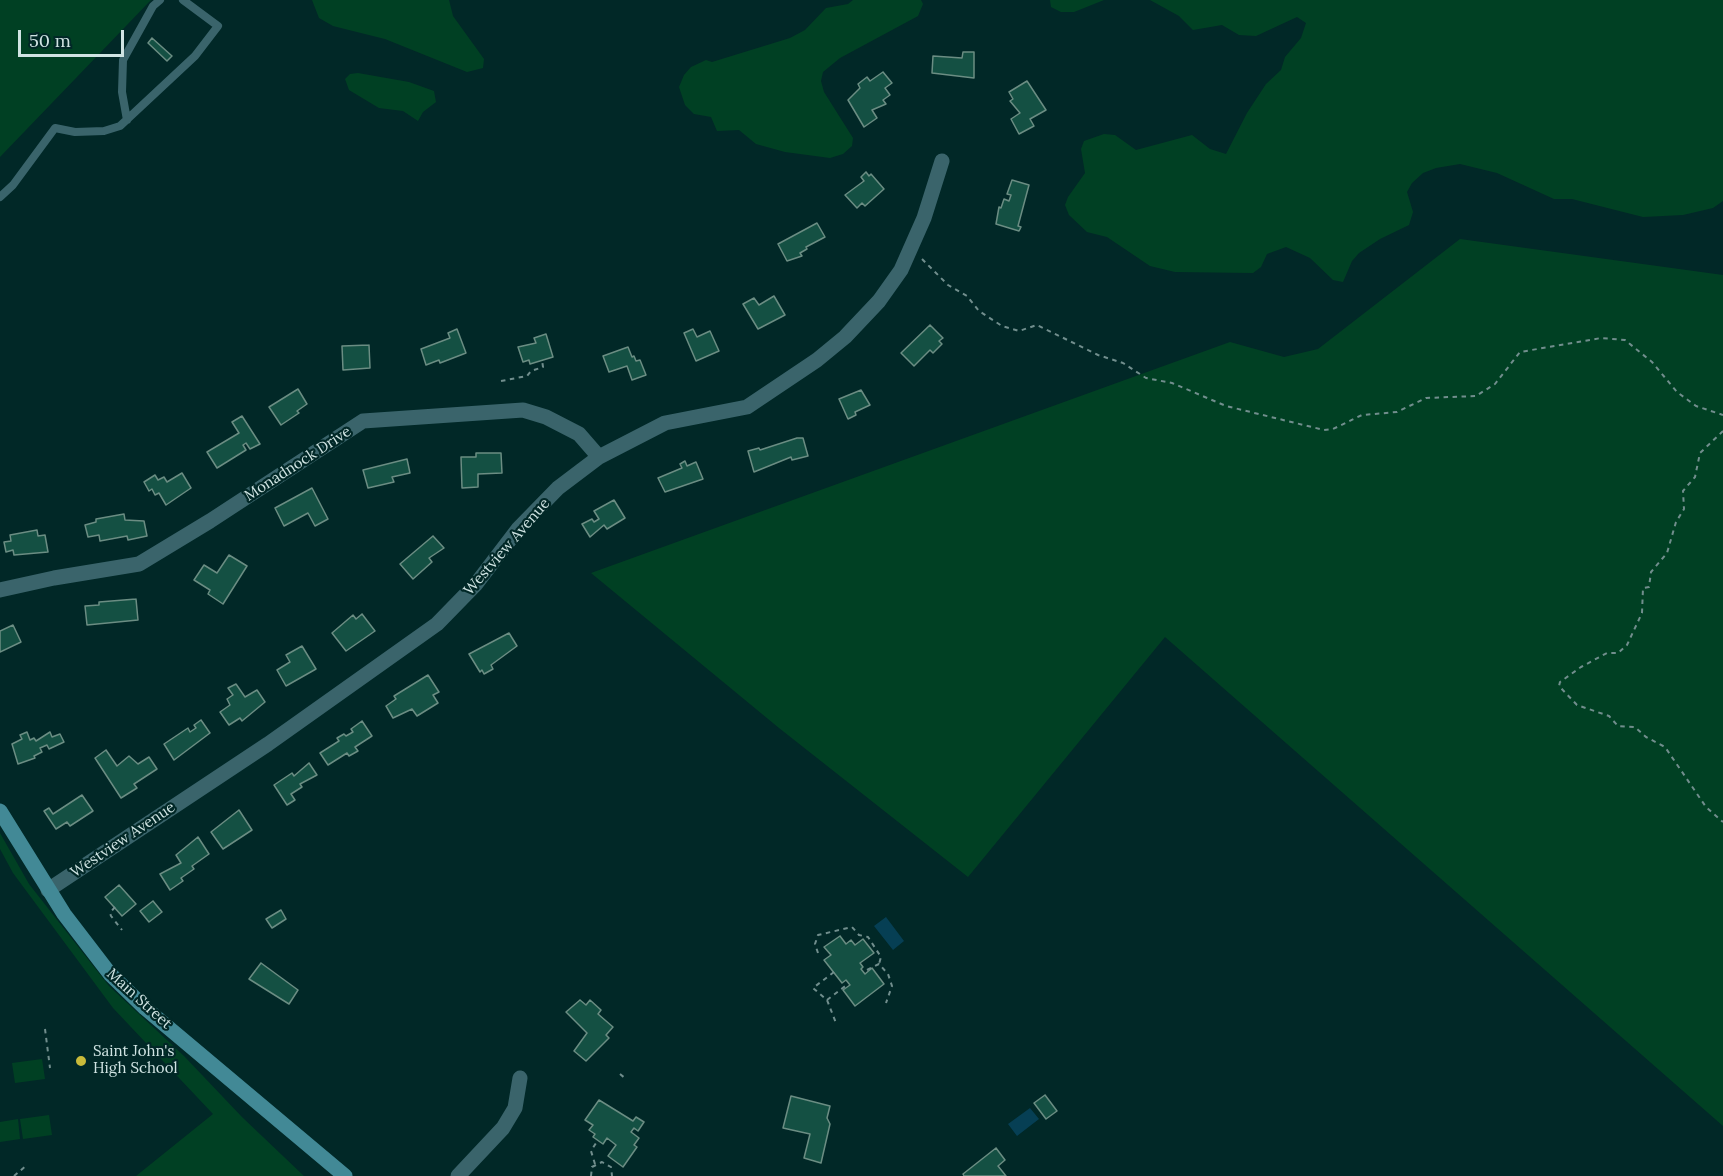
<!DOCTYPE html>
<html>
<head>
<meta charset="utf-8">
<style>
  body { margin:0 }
  #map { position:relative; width:1723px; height:1176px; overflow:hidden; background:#012827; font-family:Lora,serif }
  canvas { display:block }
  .scale { position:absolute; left:18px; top:30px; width:106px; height:27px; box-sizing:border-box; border:3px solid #d0e4e3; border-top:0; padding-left:8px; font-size:18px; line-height:21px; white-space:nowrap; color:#d0e4e3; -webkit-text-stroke:4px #012827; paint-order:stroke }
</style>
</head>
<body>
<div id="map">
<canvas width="1723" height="1176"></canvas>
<div class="scale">50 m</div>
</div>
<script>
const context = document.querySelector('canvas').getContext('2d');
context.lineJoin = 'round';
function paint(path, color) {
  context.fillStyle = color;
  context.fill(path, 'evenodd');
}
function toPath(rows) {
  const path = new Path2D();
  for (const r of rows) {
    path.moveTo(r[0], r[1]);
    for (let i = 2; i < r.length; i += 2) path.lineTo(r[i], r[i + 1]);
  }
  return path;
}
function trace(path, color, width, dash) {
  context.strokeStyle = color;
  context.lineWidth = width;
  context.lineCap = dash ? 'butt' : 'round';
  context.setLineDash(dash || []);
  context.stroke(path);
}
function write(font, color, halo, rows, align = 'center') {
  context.font = font + ' Lora,serif';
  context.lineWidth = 4.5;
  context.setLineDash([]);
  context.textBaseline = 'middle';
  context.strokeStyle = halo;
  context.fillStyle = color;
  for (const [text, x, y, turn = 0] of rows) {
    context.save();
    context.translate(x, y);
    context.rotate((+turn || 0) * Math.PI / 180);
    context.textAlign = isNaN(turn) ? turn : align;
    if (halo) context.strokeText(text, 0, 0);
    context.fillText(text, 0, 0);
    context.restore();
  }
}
paint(toPath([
  [0,0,151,0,0,157],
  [312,0,449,0,453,16,484,59,483,68,467,72,385,39,333,26,319,18],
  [853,0,921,0,923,4,918,16,840,58,823,72,821,81,824,92,853,138,852,146,843,154,830,158,785,152,756,144,739,130,717,131,711,117,694,114,685,105,679,87,684,75,691,67,706,60,712,62,790,38,805,30,826,8,848,4],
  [1050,0,1104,0,1074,12,1061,12,1051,7],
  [1150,0,1723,0,1723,201,1713,208,1683,215,1643,217,1572,199,1554,199,1497,173,1460,164,1436,168,1423,173,1412,183,1407,192,1413,212,1409,225,1380,239,1359,253,1352,261,1343,282,1333,280,1310,258,1286,247,1267,254,1261,267,1253,273,1175,272,1150,266,1107,237,1087,232,1069,215,1065,205,1068,197,1085,173,1081,149,1084,141,1104,134,1115,135,1136,150,1192,135,1210,149,1226,154,1247,113,1266,84,1281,70,1285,57,1301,38,1306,23,1297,17,1256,36,1239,35,1222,25,1193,30,1179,16],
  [358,73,409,82,434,91,436,102,423,112,418,121,403,111,379,108,349,90,345,79,350,74],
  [1460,239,1723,275,1723,1126,1165,637,968,877,779,728,591,573,1230,342,1284,357,1318,349],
  [0,833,29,884,109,986,184,1056,242,1117,304,1176,136,1176,213,1114,113,1008,13,873,0,849],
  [42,1059,45,1079,15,1083,12,1063],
  [49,1115,52,1135,23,1139,20,1119],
  [18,1119,20,1139,0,1142,0,1122]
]), '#004023');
paint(toPath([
  [886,917,904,941,893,950,874,926],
  [1030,1108,1039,1119,1017,1136,1008,1124]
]), '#063f54');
const building = toPath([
  [152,38,172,56,167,61,148,43,152,38],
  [963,52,974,52,974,78,932,73,933,56,962,58,963,52],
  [883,72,892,83,885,88,890,95,883,100,886,104,872,110,877,118,864,127,848,100,860,88,858,84,867,77,870,81,883,72],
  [1027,81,1046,110,1030,119,1034,126,1019,134,1011,119,1020,113,1010,101,1013,99,1009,92,1027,81],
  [866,172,869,176,871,174,884,189,865,206,862,203,857,208,845,195,864,181,861,177,866,172],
  [1012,180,1029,185,1018,226,1021,227,1019,231,996,224,999,207,1001,208,1004,199,1009,201,1011,195,1007,194,1012,180],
  [817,223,825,237,806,247,807,249,800,253,802,256,787,261,778,244,817,223],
  [774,296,785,315,758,329,743,304,754,298,759,305,774,296],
  [930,325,943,338,939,341,942,344,933,353,930,350,914,366,901,353,930,325],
  [457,329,466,353,440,363,439,360,426,365,421,349,450,338,448,333,457,329],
  [693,329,697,337,710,331,719,351,696,361,684,333,693,329],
  [546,334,553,357,530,364,529,360,523,362,518,347,536,343,534,338,546,334],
  [369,345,370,368,343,370,342,346,369,345],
  [628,347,632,357,634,356,636,361,640,360,646,375,632,380,627,366,609,372,603,356,628,347],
  [298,389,307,404,297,411,299,413,281,425,269,407,298,389],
  [861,390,870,405,855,412,856,415,848,419,839,399,861,390],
  [242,416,260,444,250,449,246,443,243,445,246,450,217,468,207,452,239,433,232,422,242,416],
  [797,438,803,438,808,456,792,460,791,457,754,472,748,451,759,448,760,450,797,438],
  [476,453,501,453,502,473,478,474,478,487,462,488,461,457,476,457,476,453],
  [407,459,410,473,392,477,394,482,368,488,363,470,407,459],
  [685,461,687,466,696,462,703,479,665,492,658,478,682,468,680,464,685,461],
  [182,473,191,488,166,505,159,493,155,495,152,489,149,491,144,482,155,475,158,480,164,477,167,482,182,473],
  [312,488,328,519,315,526,308,513,284,526,275,508,312,488],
  [614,500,625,518,607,529,604,525,590,537,582,524,592,519,594,522,599,519,594,511,614,500],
  [124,514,125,520,144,521,147,536,128,540,127,536,100,541,99,535,88,537,85,525,96,522,96,519,124,514],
  [37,530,38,536,45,535,48,552,14,555,13,550,6,552,4,542,11,541,10,535,37,530],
  [433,536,444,548,429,558,432,562,413,579,400,564,433,536],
  [229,555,247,566,223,604,208,594,210,590,194,580,204,565,217,573,229,555],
  [136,599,138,620,87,625,85,606,99,605,99,602,136,599],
  [362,614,375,631,346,651,332,633,353,615,356,619,362,614],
  [13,625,21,642,0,652,0,631,13,625],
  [509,633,517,646,491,665,493,669,484,674,482,670,480,672,469,654,509,633],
  [302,646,316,669,286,686,277,670,290,662,286,655,302,646],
  [428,675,439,692,433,695,438,703,417,716,412,709,393,718,386,706,396,699,394,696,428,675],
  [236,684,245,697,257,690,265,702,242,721,240,718,229,725,220,712,230,705,227,699,233,695,228,688,236,684],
  [201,720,210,733,174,760,164,744,188,728,190,732,196,728,194,725,201,720],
  [362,721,372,736,355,747,358,751,349,756,347,753,328,765,320,753,339,741,337,738,344,734,346,736,353,732,351,729,362,721],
  [27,732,30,740,34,738,36,741,50,732,52,737,60,734,64,742,49,749,47,745,40,748,42,752,34,756,35,758,18,764,12,744,22,739,20,735,27,732],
  [106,750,117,766,129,756,138,764,149,757,157,769,134,784,137,788,121,798,95,758,106,750],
  [309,763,317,775,300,784,302,787,291,794,295,800,287,805,274,785,292,773,294,776,309,763],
  [82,795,93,811,70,826,67,822,56,829,44,811,49,808,53,814,82,795],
  [239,810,252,830,223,849,211,832,239,810],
  [198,837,209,854,192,866,194,869,181,878,183,881,170,890,160,874,181,863,176,855,198,837],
  [119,885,136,904,122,916,105,897,119,885],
  [153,901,162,912,149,922,140,911,153,901],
  [281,910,286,919,272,928,266,919,281,910],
  [840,936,846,944,851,940,855,945,863,939,874,953,860,963,863,967,861,969,865,974,872,968,884,984,855,1006,843,990,850,985,846,980,842,983,824,960,831,955,824,947,840,936],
  [261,963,298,990,289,1004,249,979,261,963],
  [580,1000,586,1005,590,1000,601,1010,598,1014,613,1027,606,1035,609,1038,586,1061,574,1051,587,1033,566,1012,580,1000],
  [1045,1095,1057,1111,1046,1119,1034,1103,1045,1095],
  [791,1096,830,1106,827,1118,830,1124,821,1163,804,1158,810,1134,783,1128,791,1096],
  [599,1100,633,1121,636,1117,644,1122,638,1131,634,1128,631,1132,639,1138,634,1145,637,1147,623,1167,608,1156,616,1145,607,1138,603,1144,593,1137,595,1134,589,1130,593,1125,585,1120,599,1100],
  [996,1148,1005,1160,998,1166,1006,1176,964,1176,963,1174,996,1148]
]);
paint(building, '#145043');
trace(building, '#6b8d83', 1.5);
trace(toPath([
  [922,259,948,285,967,296,979,311,1002,326,1019,331,1037,325,1098,355,1123,363,1146,378,1172,383,1226,406,1324,430,1333,429,1362,415,1397,412,1426,398,1476,396,1495,384,1520,352,1601,338,1625,340,1652,362,1677,392,1696,406,1723,415],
  [501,381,527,376,531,371,543,367,542,360],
  [1723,431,1700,453,1695,477,1683,491,1684,509,1676,522,1667,553,1651,572,1649,587,1643,588,1642,613,1627,645,1618,653,1607,653,1581,667,1560,682,1559,686,1577,705,1609,716,1618,726,1635,727,1646,737,1665,747,1706,807,1723,822],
  [115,907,110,913,111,916,122,930],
  [818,953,815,944,818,935,852,927,859,935,868,937,881,957,879,964],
  [867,970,879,964,888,974,892,986,886,1003],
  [834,972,813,988,827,1000,836,1023],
  [827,1000,848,984],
  [45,1029,50,1068],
  [620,1074,626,1079],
  [595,1164,591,1151,596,1143],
  [14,1176,27,1165],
  [591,1176,592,1167,602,1162,611,1167,612,1176]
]), '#718e8d', 2, [4.5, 4.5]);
trace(toPath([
  [127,120,122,92,123,60,153,6,160,0],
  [0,197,13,185,55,128,75,132,104,131,120,126,195,56,218,26,183,0]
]), '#3a646b', 8);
trace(toPath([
  [0,590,54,578,139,564,210,521,363,421,523,410,546,417,579,434,599,457],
  [48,890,268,744,437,624,476,584,518,529,558,488,599,457,665,423,747,407,817,360,845,337,879,301,901,270,924,218,942,161],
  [458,1176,503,1128,515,1108,520,1078]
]), '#3a646b', 15);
trace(toPath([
  [0,811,64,914,110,974,145,1008,345,1176]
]), '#428996', 15);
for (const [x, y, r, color] of [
  [81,1061,6,"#c9bb3a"]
]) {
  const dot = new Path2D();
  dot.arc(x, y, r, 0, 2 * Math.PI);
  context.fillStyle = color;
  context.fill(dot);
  trace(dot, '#012827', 2);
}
write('15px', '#d0e4e3', '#012827', [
  ["Monadnock Drive",298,464,-33],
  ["Westview Avenue",507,547,-49],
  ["Westview Avenue",123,840,-34],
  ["Main Street",139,999,42]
]);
write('15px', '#d0e4e3', '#012827', [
  ["Saint John's",93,1052],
  ["High School",93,1069]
], 'left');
</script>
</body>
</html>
